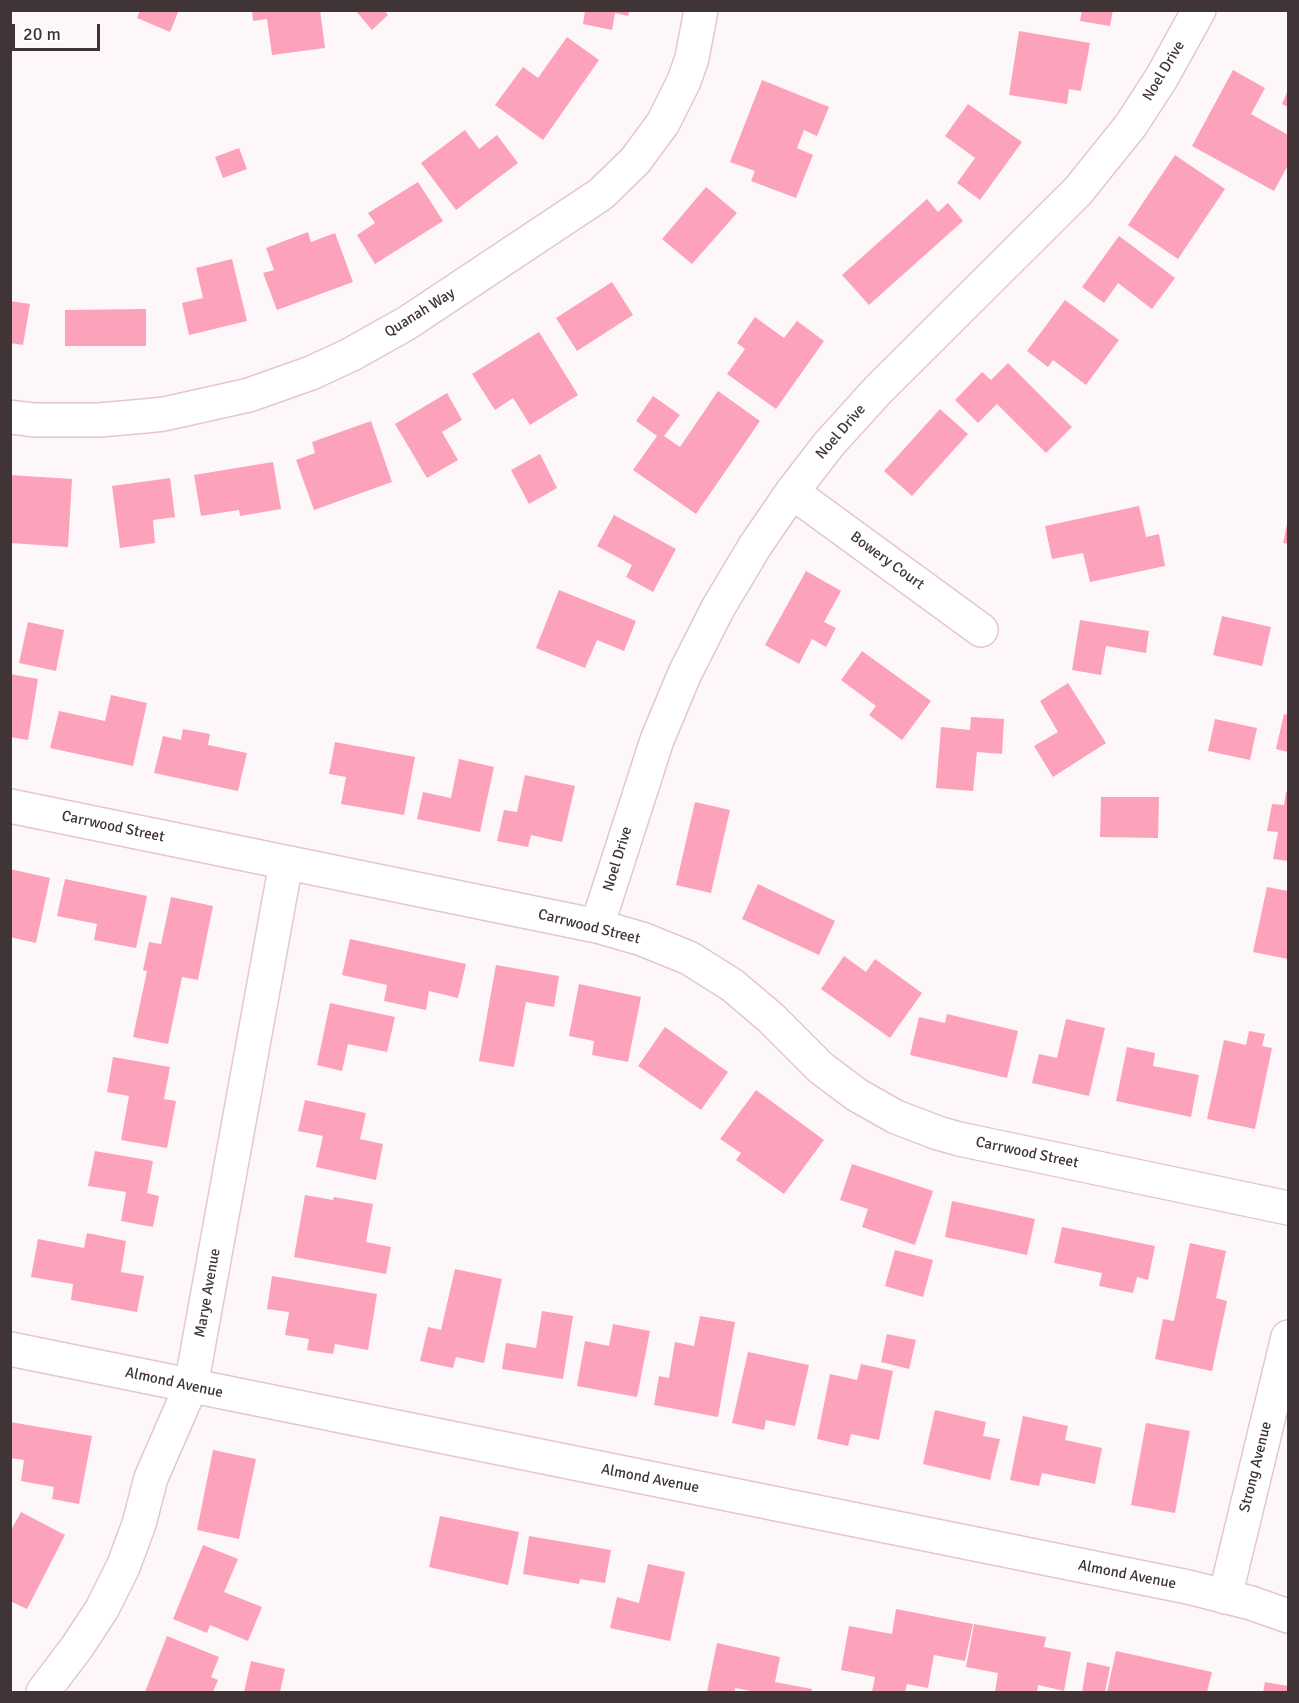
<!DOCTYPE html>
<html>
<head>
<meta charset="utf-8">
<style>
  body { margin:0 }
  #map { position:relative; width:1299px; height:1703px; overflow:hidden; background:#fef7f9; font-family:Signika,sans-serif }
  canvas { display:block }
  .frame { position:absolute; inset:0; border:12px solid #403437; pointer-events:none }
  .scale { position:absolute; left:12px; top:24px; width:88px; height:27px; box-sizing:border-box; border:3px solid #403437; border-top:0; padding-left:8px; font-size:18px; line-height:21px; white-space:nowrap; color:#403437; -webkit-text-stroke:4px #fff; paint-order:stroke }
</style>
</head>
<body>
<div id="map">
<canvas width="1299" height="1703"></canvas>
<div class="frame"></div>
<div class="scale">20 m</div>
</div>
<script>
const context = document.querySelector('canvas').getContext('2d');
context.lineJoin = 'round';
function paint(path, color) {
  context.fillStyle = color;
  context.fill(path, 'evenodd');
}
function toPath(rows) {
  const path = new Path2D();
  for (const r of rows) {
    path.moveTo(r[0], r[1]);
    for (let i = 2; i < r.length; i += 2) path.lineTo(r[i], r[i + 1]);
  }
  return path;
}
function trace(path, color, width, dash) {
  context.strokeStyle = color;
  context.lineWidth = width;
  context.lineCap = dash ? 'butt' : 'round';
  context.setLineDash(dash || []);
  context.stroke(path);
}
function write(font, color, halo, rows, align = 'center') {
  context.font = font + ' Signika,sans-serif';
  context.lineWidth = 5;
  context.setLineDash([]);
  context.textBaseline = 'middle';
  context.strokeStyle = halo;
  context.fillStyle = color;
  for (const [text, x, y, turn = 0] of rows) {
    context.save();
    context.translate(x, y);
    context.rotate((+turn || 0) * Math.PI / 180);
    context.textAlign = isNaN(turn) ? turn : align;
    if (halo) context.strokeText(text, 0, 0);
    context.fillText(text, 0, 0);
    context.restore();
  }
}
paint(toPath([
  [140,10,179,10,170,32,137,18],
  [252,10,320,10,325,48,272,55,267,19,253,21],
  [355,10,384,10,388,15,372,30],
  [585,10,630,10,628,16,615,13,612,30,583,24],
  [1082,10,1113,10,1110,26,1080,21],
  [1019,31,1090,43,1081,91,1069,89,1067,104,1009,95],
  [567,37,599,60,543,140,495,105,523,67,538,78],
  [1233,70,1265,88,1251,114,1288,135,1288,165,1274,191,1192,146],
  [762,80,829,107,817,136,804,130,797,148,813,155,796,198,751,181,755,171,730,162],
  [1288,90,1288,107,1282,104],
  [968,104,1022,142,980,200,957,183,975,158,945,136],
  [465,130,479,149,497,135,518,163,456,210,421,163],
  [239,148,247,169,223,178,215,157],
  [1175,155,1225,189,1178,259,1128,225],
  [418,182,443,221,375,264,357,235,375,223,368,213],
  [706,187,737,213,692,264,662,239],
  [927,199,938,212,948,203,963,221,869,305,842,275],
  [308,232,311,242,335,233,353,282,277,310,263,273,274,270,266,248],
  [1119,236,1175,278,1152,309,1118,283,1104,303,1082,287],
  [232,259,247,321,189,335,182,303,203,298,196,268],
  [612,282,633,315,577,351,556,318],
  [1065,300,1119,340,1086,385,1053,360,1048,367,1027,351],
  [10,301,30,304,23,345,10,343],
  [146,309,146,346,65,346,65,310],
  [755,317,784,338,797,321,824,341,776,409,727,374,745,349,737,343],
  [539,332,578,395,530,425,513,398,495,410,472,374],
  [1008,363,1072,427,1046,453,997,404,978,423,955,400,982,372,991,380],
  [718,391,760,421,696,514,633,470,657,436,636,421,653,396,680,415,664,436,680,447],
  [447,393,462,420,442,432,458,460,427,478,395,424],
  [940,409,968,434,912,496,884,471],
  [371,421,392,482,314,510,296,460,315,453,312,442],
  [540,454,557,488,529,504,511,470],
  [273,462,281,509,240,516,239,510,201,516,194,475],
  [10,475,72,479,68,547,10,543],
  [170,478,175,517,153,520,155,543,120,548,112,486],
  [1139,506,1146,537,1159,534,1165,566,1090,582,1083,553,1052,559,1045,526],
  [614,515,676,549,653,592,626,577,632,565,597,546],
  [1287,524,1288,524,1288,544,1283,543],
  [806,571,841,591,824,622,836,628,826,647,812,639,799,664,765,645],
  [559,590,636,621,624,651,597,640,585,668,536,648],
  [1222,616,1271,627,1262,666,1213,655],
  [1080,620,1149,631,1146,653,1106,646,1101,675,1072,670],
  [28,622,64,630,56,671,19,663],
  [862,651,931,701,902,740,869,715,876,706,841,680],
  [10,674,38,679,28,740,10,737],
  [1068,683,1106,743,1053,777,1034,746,1058,732,1040,701],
  [111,695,147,703,133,766,50,748,59,711,105,721],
  [1284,714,1288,715,1288,752,1276,749],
  [971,717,1004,719,1002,754,977,752,973,791,936,788,941,727,970,730],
  [1215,719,1257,728,1250,760,1208,751],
  [183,729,210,734,208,745,247,753,238,791,154,773,163,736,181,740],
  [335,742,415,757,404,815,341,804,346,777,329,774],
  [459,759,494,767,480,832,417,819,423,792,451,798],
  [525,775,575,786,562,842,531,835,528,847,497,841,504,810,517,812],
  [1286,792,1288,793,1288,861,1273,859,1278,832,1267,831,1272,804,1284,805],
  [1101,797,1159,797,1158,838,1100,837],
  [695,802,730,810,711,893,676,885],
  [10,869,50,878,36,943,10,937],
  [65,879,147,896,136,948,94,940,97,924,57,916],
  [758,884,835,921,819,955,742,919],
  [1267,887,1288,891,1288,959,1253,952],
  [171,897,213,906,198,980,182,977,168,1044,133,1037,147,971,143,970,149,942,161,944],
  [350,939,466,964,458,998,429,991,426,1010,384,1001,387,985,342,975],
  [844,956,866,972,875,959,922,993,890,1038,821,989],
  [496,965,559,976,554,1007,526,1002,514,1067,479,1061],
  [579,984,641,997,628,1062,592,1055,594,1041,569,1036],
  [330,1003,395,1017,387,1052,348,1044,342,1071,317,1065],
  [947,1014,1018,1031,1007,1078,910,1055,919,1017,945,1023],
  [1066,1019,1105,1028,1089,1096,1032,1083,1039,1054,1057,1058],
  [665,1027,728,1072,701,1110,638,1066],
  [1249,1031,1265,1034,1262,1046,1272,1048,1255,1129,1207,1119,1224,1040,1246,1045],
  [1127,1047,1155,1053,1153,1066,1199,1075,1191,1117,1116,1101],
  [113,1057,170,1067,164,1099,176,1101,167,1148,121,1140,129,1096,107,1092],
  [756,1090,824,1140,784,1194,736,1160,741,1153,720,1139],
  [305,1100,366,1113,360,1139,383,1144,376,1180,316,1167,323,1136,298,1131],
  [95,1151,153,1161,147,1193,159,1196,153,1227,121,1221,126,1192,88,1186],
  [852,1164,933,1191,915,1245,862,1227,868,1209,840,1200],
  [305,1195,333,1200,334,1197,373,1204,366,1242,391,1247,386,1274,294,1257],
  [952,1201,1035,1219,1027,1255,945,1237],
  [1062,1227,1155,1246,1148,1280,1137,1277,1133,1293,1099,1286,1102,1273,1054,1263],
  [87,1233,126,1241,121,1272,144,1276,137,1312,71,1300,73,1284,31,1277,38,1239,84,1248],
  [1190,1243,1226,1251,1216,1298,1227,1301,1212,1371,1155,1359,1163,1319,1174,1321],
  [895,1250,933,1260,923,1297,885,1286],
  [455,1269,502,1279,484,1363,456,1357,453,1368,420,1361,428,1327,441,1330],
  [272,1276,377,1294,368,1350,335,1344,333,1354,307,1350,309,1339,285,1335,289,1312,267,1309],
  [542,1311,573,1316,563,1379,502,1369,506,1343,536,1348],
  [700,1316,735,1322,718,1417,654,1405,659,1376,669,1378,675,1342,694,1346],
  [613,1324,650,1331,637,1397,577,1386,585,1341,609,1346],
  [887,1334,916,1340,909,1369,881,1362],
  [748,1352,809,1365,795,1426,766,1420,764,1430,732,1423],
  [861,1364,893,1371,879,1440,851,1434,848,1446,817,1439,830,1374,857,1380],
  [935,1410,986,1422,983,1436,1000,1439,990,1480,923,1464],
  [1023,1416,1068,1426,1065,1440,1102,1448,1095,1484,1042,1473,1039,1486,1010,1480],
  [10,1422,92,1436,79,1504,52,1499,54,1487,21,1481,24,1460,10,1458],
  [1146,1423,1190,1431,1175,1513,1131,1505],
  [213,1450,256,1459,239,1539,197,1530],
  [21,1512,65,1535,27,1609,10,1601,10,1532],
  [440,1516,519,1532,508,1585,429,1567],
  [529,1536,611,1550,605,1583,580,1579,579,1584,523,1574],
  [203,1545,238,1559,224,1592,262,1607,248,1641,210,1625,207,1633,173,1619],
  [648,1564,685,1572,670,1641,610,1628,617,1597,639,1603],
  [896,1609,973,1624,965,1661,934,1655,928,1688,907,1684,905,1692,872,1692,875,1677,841,1670,849,1626,892,1634],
  [974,1624,1046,1637,1044,1647,1071,1652,1064,1691,1038,1685,1037,1692,995,1692,998,1673,966,1667],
  [167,1636,219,1657,211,1677,218,1680,213,1692,145,1692],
  [717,1643,780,1657,775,1682,812,1689,811,1692,756,1692,735,1688,734,1692,707,1692],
  [1116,1651,1212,1672,1207,1692,1107,1692],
  [251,1661,285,1669,280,1692,244,1692],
  [1087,1662,1110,1667,1105,1692,1082,1692],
  [1265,1682,1288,1686,1288,1692,1263,1692]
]), '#fda2bb');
const street = toPath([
  [10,417,34,420,99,420,145,416,164,414,249,395,311,373,350,355,407,323,601,194,635,161,663,123,684,81,692,58,701,10],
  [792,492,981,630],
  [10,806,597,926,642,939,689,958,732,985,771,1018,821,1068,857,1095,896,1117,938,1133,959,1139,1288,1208],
  [597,926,657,740,685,673,718,608,755,546,792,492,829,444,878,390,1078,191,1131,125,1162,77,1199,10],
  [1225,1597,1288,1337],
  [43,1692,77,1647,102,1609,123,1567,139,1524,151,1478,191,1386,286,863]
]);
const secondary = toPath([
  [10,1349,1188,1587,1251,1603,1288,1616]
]);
trace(street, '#e5c6cd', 36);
trace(secondary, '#e5c6cd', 36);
trace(street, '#fff', 33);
trace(secondary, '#fff', 33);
write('15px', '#403437', '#fff', [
  ["Noel Drive",1164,71,-59],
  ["Quanah Way",420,313,-32],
  ["Noel Drive",841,432,-49],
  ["Bowery Court",887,561,36],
  ["Carrwood Street",113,827,12],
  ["Noel Drive",618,859,-73],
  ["Carrwood Street",589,927,14],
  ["Carrwood Street",1027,1153,12],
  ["Marye Avenue",208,1293,-80],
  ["Almond Avenue",174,1383,12],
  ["Strong Avenue",1256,1467,-76],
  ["Almond Avenue",650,1479,11],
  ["Almond Avenue",1127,1575,11]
]);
</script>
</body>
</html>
